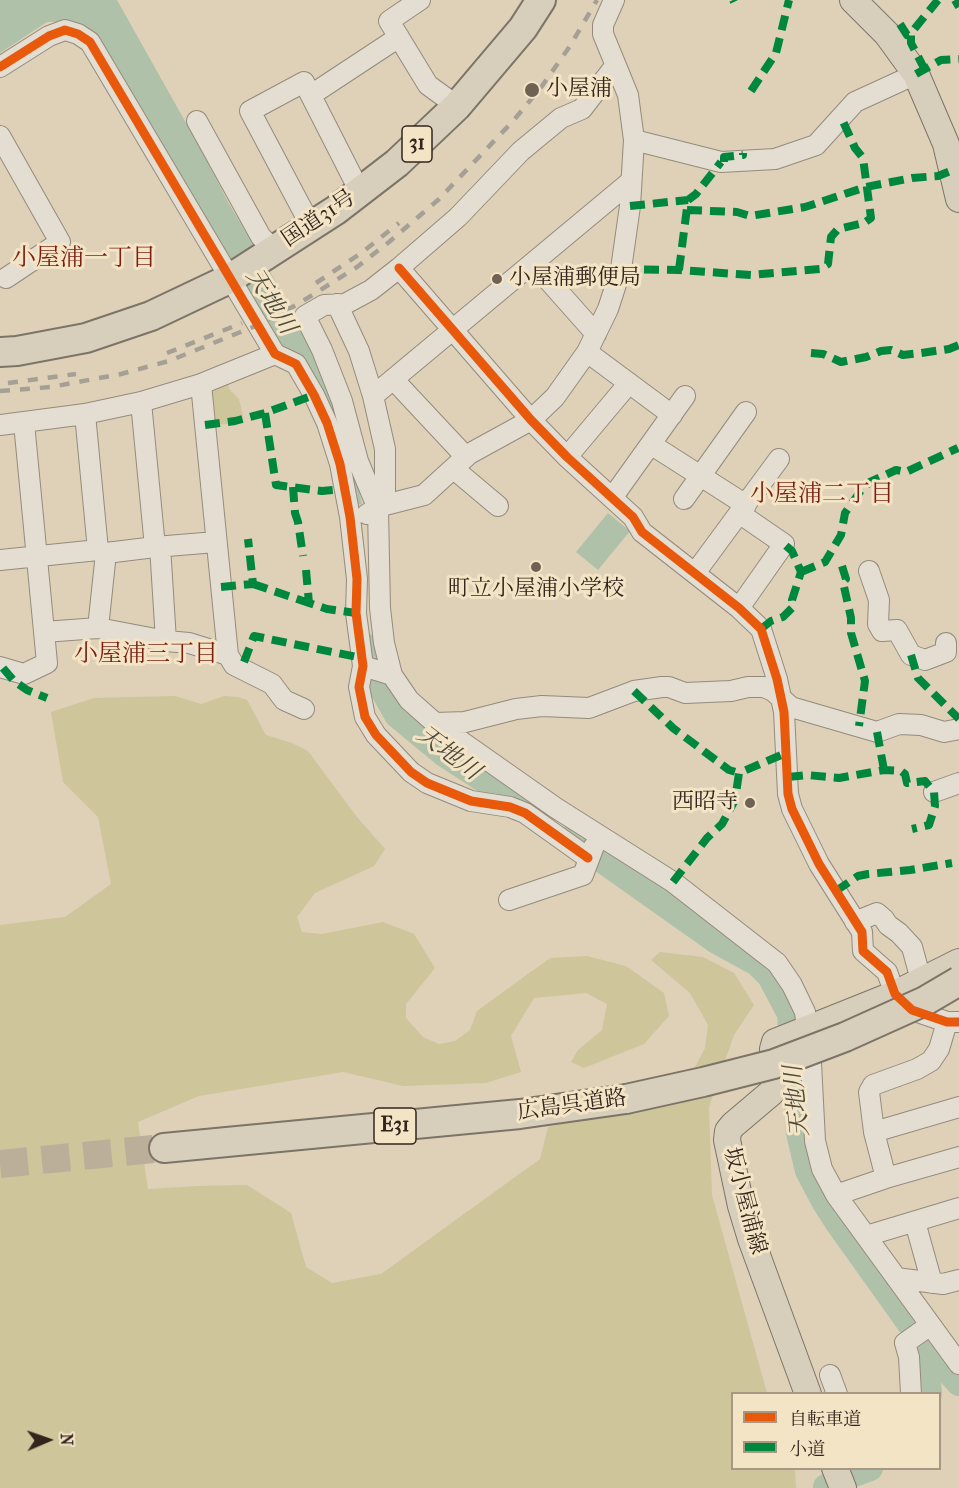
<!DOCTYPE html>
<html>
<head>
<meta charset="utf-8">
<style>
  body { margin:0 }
  #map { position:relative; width:959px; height:1488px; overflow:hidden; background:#ded1b8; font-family:"IM FELL French Canon","Noto Serif JP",serif }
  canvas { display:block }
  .legend { position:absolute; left:731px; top:1392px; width:210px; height:78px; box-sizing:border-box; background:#f4e4c6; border:2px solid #a79883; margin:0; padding:8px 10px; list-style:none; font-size:18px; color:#33251e }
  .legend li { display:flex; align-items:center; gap:12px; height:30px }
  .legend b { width:30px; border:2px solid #a79883 }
  .north { position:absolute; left:18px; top:1410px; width:60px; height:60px; -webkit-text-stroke:4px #f4e4c6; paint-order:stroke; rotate:88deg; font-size:16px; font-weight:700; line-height:24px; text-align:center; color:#33251e }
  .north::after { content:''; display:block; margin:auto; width:21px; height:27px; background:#33251e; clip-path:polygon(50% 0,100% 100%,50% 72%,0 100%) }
</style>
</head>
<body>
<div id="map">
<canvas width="959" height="1488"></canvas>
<ul class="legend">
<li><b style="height:8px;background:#e8590c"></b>自転車道</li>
<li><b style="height:8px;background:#00873e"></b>小道</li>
</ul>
<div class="north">N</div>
</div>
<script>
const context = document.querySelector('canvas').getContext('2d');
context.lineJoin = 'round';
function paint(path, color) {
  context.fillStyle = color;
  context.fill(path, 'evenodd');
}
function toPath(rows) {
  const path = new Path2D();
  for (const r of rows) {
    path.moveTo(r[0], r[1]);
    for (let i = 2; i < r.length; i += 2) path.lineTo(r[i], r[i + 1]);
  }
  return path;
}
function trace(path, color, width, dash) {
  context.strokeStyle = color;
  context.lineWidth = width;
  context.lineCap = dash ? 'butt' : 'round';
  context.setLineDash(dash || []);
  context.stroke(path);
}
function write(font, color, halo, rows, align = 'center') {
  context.font = font + ' "IM FELL French Canon","Noto Serif JP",serif';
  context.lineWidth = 6;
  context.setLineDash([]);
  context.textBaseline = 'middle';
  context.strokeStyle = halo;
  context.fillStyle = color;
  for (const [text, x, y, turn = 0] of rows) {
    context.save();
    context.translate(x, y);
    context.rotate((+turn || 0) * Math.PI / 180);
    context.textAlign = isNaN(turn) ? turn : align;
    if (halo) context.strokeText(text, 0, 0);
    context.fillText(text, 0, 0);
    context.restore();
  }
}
paint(toPath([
  [227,379,229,389,239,399,243,417,239,423,212,425,202,388],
  [175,696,201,704,224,696,238,697,247,700,266,735,292,743,308,751,357,817,385,849,374,866,315,893,297,917,302,932,322,934,383,922,414,934,435,968,406,1004,406,1018,423,1037,439,1044,455,1041,470,1030,477,1011,550,958,587,956,626,966,664,993,669,1016,644,1044,584,1068,571,1062,578,1050,602,1030,607,1004,586,993,534,998,511,1036,521,1072,486,1083,403,1086,343,1072,199,1096,138,1122,148,1189,198,1186,247,1185,291,1213,306,1267,332,1283,381,1274,540,1159,548,1127,681,1094,705,1048,708,1025,690,993,651,960,660,952,703,957,734,973,754,1005,734,1035,709,1107,712,1195,767,1393,732,1394,732,1468,795,1469,796,1488,0,1488,0,925,65,917,111,884,98,817,63,782,51,712,94,698]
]), '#cec59a');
paint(toPath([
  [0,0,117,0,204,155,229,204,273,277,321,363,351,456,362,504,346,507,308,387,86,34,61,22,47,22,0,53],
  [608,513,630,531,598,570,576,552]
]), '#afc1a9');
trace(toPath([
  [368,647,378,681,397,715,443,753,541,817],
  [571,838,715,940,757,963,770,976,790,1014,799,1133,808,1171,824,1201,838,1223,925,1345,959,1383],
  [925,1345,929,1394],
  [826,1487,838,1480,870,1468]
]), '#afc1a9', 26);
trace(toPath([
  [0,1164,164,1148]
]), '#bcaf99', 28, [28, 14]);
const minor = toPath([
  [420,0,389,21,428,85,457,106],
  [0,67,49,36,65,30,78,34,90,42,275,354,296,364,314,395,327,423,340,464,350,517,357,579,356,613,363,666,359,687,365,717,376,735,411,772,427,783,471,801,510,807,525,813,588,858],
  [311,95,399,37],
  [197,121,261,237,274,249],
  [0,136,60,242,6,278],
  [634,140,721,162,775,159,816,145,855,102,916,74],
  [311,226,250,111,304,82,360,192],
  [533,263,596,334],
  [399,268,531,420,567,457,633,517,642,532,739,608,761,629,777,679,784,712,788,794,792,809,819,864,862,932,863,951,887,972,895,994,912,1010,947,1022,959,1022],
  [337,304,359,351,373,396,385,449,385,505],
  [587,352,672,415],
  [393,379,466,457],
  [201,384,228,655,234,665,272,684,284,700,304,709],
  [373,396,630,182],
  [141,402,155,547],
  [85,414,98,550],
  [0,425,85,414,141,402,201,384,275,354],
  [652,445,746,505],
  [567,457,629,383],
  [454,469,498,506],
  [612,498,685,396],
  [684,499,746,412],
  [367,514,385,505,424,495,469,454,531,420,555,397,587,352,608,309,621,269,630,206,634,140,628,95,603,34,603,25,614,0],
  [160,546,166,641],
  [106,553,98,628,166,641,189,643,228,655],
  [0,560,98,550,106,553,155,547,216,542],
  [869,571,879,600,878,624,882,631,897,630,911,655,925,660,946,652,946,643],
  [695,573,779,459],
  [739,608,784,544,739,513],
  [44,632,98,628],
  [363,666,392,675,409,700,435,723,556,808,673,882,777,963,792,985,805,1012,811,1063,815,1141,822,1169,836,1195,959,1364],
  [0,667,24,674,47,663,24,423],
  [392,675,384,643,380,608,378,509,358,461,342,401,322,350,305,316,324,305,345,304,371,290,399,268,458,217,521,151,561,118,582,109,615,66],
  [435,723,465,722,516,709,542,706,589,708,634,691,662,687,669,687,685,693,731,691,748,687,764,687,773,691,791,707,877,732,899,724,921,725,944,732,959,729],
  [934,792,959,783],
  [509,900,583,875,594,846],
  [855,922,877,913,884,919,888,925,899,933,912,947,921,980],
  [874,1132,959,1107],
  [886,1178,874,1132,869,1092,873,1085,917,1069,931,1061,939,1049,947,1022],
  [836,1195,886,1178,959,1157],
  [915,1222,932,1283],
  [866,1236,959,1208],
  [896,1278,943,1284,959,1280],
  [830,1375,837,1394],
  [911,1394,909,1357,905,1343,929,1326]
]);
const major = toPath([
  [853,0,887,34,916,74,946,144,959,199],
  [808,1394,751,1239,741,1206,727,1140,728,1131,733,1125,772,1092,779,1072,773,1049,775,1042,895,994,959,962],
  [835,1468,843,1488]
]);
const highway = toPath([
  [0,352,17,351,86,338,151,316,229,279,336,210,397,163,457,106,523,28,541,0],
  [164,1148,520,1114,626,1099]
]);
trace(minor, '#948b7c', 22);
trace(major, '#7c7467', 28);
trace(highway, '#7c7467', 32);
trace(minor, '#e4ddd1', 20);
trace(major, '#d8cebc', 26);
trace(highway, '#d8cebc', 28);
trace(toPath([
  [316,283,360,254,399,223],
  [167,353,242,323],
  [8,383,76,374],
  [0,391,51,387,121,374,169,361,258,325,298,304,357,267,389,242,438,200,514,120,542,86,570,46,597,0]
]), '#a59f95', 4.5, [10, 10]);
const highwayBridge = toPath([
  [626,1099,703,1082,774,1064,845,1037,925,1001,959,981]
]);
trace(highwayBridge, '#7c7467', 32, []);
trace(highwayBridge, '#d8cebc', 28);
trace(toPath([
  [733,0,734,2],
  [955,0,959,7],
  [900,24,907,35,911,33],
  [925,70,911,43,911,33,938,0],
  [916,74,941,60,959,59],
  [751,91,776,53,789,0],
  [724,162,724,157,743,155,743,153],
  [630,206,688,200],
  [687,210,737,212,750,216,805,207,866,187,912,178,938,176,953,170],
  [621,269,679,270,751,275,820,269,828,264,831,237,838,229,864,223,871,218,863,158,855,148,841,117],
  [679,270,688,200,696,194,721,162],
  [811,353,823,354,841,362,866,357,881,351,891,350,903,355,921,353,949,349,959,345],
  [265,413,276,485,322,491,344,489],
  [205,425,235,421,265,413,314,395],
  [293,487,295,513,298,522,303,556],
  [842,566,846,579,843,582,851,618,851,633,865,681,859,726],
  [306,570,309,603,327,609,356,613],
  [801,572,825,562,841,535,845,513,862,489,870,482,896,470,906,472,958,448],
  [253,584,309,603],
  [221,587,253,584,248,539],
  [761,629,771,621,783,617,793,607,792,600,801,572,792,551,784,544],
  [911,655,918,678,959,719],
  [244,662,254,636,362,658],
  [3,668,14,681,27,690,47,698],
  [634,691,673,728,729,770,739,773],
  [877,732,884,770],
  [788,777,807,775,839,778,884,770,901,771,905,774,907,783,925,781,934,792,935,806,929,825,912,829],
  [673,882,707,838,722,824,735,800,739,773,786,753],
  [836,891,858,876,868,874,910,870,952,863]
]), '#00873e', 8, [15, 8]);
trace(toPath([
  [0,67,49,36,65,30,78,34,90,42,275,354,296,364,314,395,327,423,340,464,350,517,357,579,356,613,363,666,359,687,365,717,376,735,411,772,427,783,471,801,510,807,525,813,588,858],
  [399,268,531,420,567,457,633,517,642,532,739,608,761,629,777,679,784,712,788,794,792,809,819,864,862,932,863,951,887,972,895,994,912,1010,947,1022,959,1022]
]), '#e8590c', 9);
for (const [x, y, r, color] of [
  [532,90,8,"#6f6154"],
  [497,279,6,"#6f6154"],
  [536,567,6,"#6f6154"],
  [750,803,6,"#6f6154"]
]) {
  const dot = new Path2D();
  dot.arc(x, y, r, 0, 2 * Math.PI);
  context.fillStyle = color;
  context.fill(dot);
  trace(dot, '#f4e4c6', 2);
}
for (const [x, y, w] of [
  [417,144,30],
  [395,1126,42]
]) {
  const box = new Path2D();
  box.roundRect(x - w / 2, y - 18, w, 36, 4.5);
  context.fillStyle = '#f4e4c6';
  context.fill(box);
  trace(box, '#33251e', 1.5);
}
write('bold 21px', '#33251e', null, [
  ["31",417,144],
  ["E31",395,1126]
]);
write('22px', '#33251e', '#f4e4c6', [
  ["小屋浦",546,90],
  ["小屋浦郵便局",509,279],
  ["町立小屋浦小学校",536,590,"center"],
  ["西昭寺",738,803,"right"]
], 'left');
write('22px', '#33251e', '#f4e4c6', [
  ["国道31号",319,219,-34],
  ["広島呉道路",572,1106,-8],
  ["坂小屋浦線",744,1201,75]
]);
write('24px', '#7a1f14', '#f4e4c6', [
  ["小屋浦一丁目",84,259],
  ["小屋浦二丁目",822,495],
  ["小屋浦三丁目",146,655]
]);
write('italic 24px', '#4d4a3f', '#f4e4c6', [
  ["天地川",270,302,58],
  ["天地川",448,754,37],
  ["天地川",798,1101,-96]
]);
</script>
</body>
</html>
